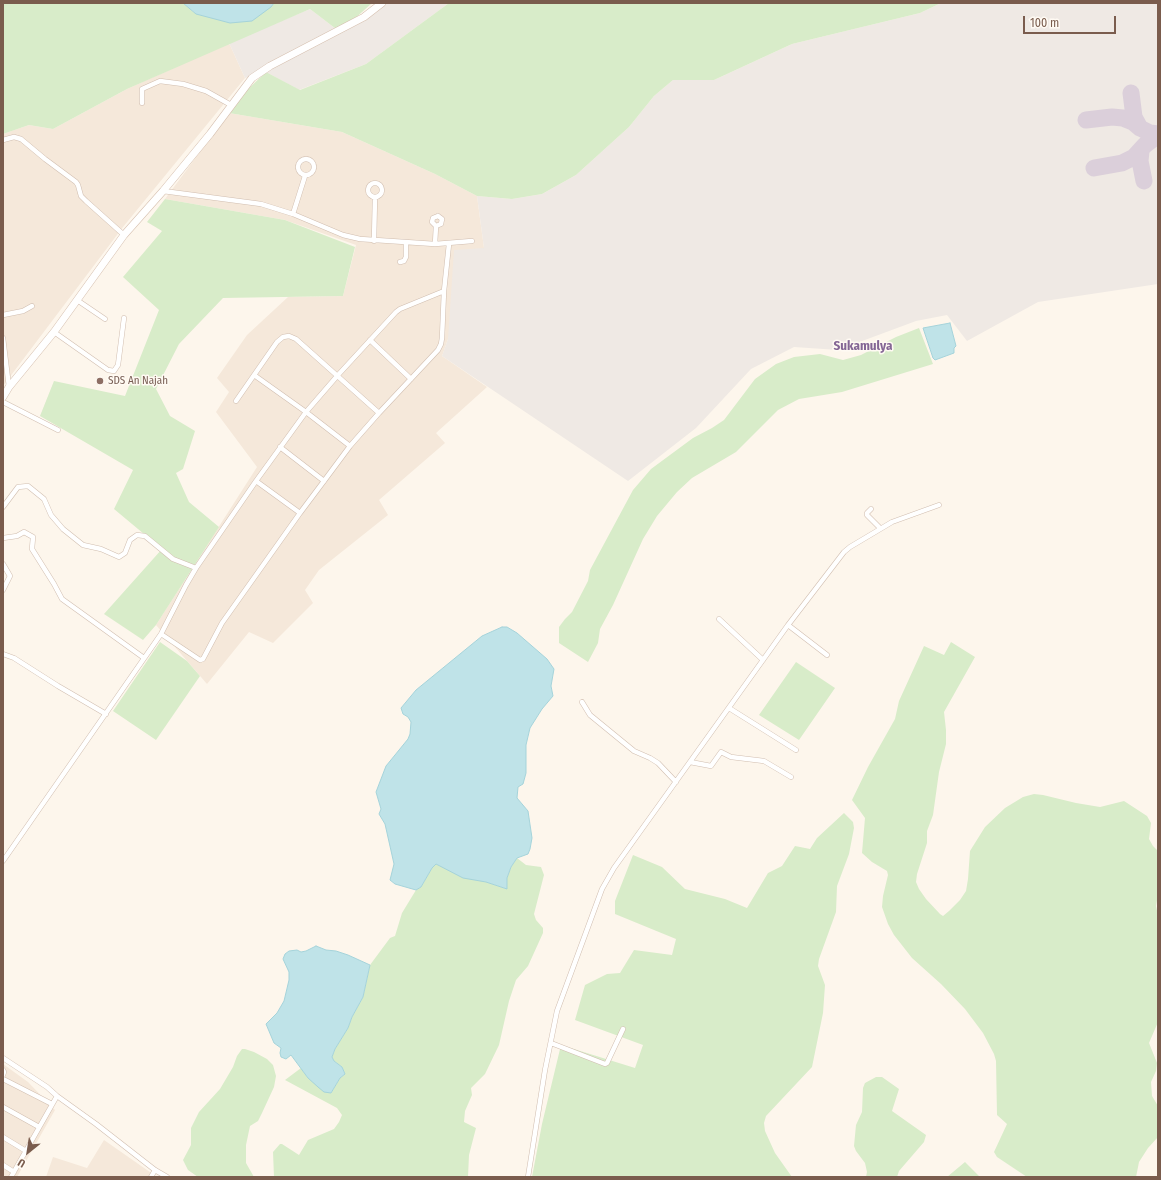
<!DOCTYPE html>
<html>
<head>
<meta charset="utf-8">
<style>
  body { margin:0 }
  #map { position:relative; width:1161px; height:1180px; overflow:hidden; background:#fdf6ec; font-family:"Fira Sans Condensed",sans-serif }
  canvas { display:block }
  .frame { position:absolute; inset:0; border:4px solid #7a5c4d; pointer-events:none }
  .north { position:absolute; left:8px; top:1132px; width:40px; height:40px; -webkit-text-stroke:3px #fffaf3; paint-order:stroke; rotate:210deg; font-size:11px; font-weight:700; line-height:16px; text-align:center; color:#7a5c4d }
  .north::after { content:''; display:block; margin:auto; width:14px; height:18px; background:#7a5c4d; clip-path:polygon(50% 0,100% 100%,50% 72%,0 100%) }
  .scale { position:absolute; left:1023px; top:16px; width:93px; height:18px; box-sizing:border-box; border:2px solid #7a5c4d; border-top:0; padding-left:5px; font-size:12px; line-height:14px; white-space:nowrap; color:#7a5c4d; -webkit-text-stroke:3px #fffaf3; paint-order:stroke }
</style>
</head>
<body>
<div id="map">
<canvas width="1161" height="1180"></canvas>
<div class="frame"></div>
<div class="north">U</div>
<div class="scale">100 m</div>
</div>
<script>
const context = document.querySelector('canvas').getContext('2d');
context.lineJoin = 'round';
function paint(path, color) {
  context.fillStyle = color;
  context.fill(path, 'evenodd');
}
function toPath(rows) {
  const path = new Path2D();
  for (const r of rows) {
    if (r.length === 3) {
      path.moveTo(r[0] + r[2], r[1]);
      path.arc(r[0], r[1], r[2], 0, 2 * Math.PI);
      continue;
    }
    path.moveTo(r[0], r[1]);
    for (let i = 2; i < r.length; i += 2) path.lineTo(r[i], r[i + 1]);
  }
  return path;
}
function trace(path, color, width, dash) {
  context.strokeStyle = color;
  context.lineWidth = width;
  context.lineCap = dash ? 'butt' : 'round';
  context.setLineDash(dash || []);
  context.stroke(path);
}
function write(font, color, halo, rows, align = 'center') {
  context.font = font + ' "Fira Sans Condensed",sans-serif';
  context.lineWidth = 3;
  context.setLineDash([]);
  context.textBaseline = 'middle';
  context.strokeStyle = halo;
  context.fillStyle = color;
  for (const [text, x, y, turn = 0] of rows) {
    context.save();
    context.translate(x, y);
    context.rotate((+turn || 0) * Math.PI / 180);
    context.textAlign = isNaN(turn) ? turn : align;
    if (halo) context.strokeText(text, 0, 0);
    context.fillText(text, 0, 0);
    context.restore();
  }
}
paint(toPath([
  [229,43,245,78,123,227,3,386,3,134,29,125,53,129,127,89],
  [229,113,342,132,435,174,477,196,484,248,448,339,442,356,487,387,436,433,445,443,379,500,388,515,319,570,305,590,313,603,273,643,249,632,207,684,156,625,257,467,216,412,229,392,217,378,247,335,288,297,343,296,356,245,285,220,165,199],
  [3,1064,28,1082,55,1110,17,1177,3,1177],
  [104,1140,157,1177,46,1177,53,1157,87,1168]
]), '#f5e8da');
paint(toPath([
  [380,3,449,3,366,64,299,90,266,72,245,78,229,43,310,9,340,32],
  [941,3,1158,3,1158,284,1038,302,967,341,947,315,916,321,838,350,794,347,751,369,696,428,628,481,442,356,448,339,454,250,484,248,477,196,512,199,542,194,576,175,629,127,654,96,673,80,714,80,792,44,920,13]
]), '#efe9e4');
paint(toPath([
  [3,3,183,3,196,14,271,7,274,3,372,3,340,32,310,9,127,89,53,129,29,125,3,134],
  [449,3,941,3,920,13,792,44,714,80,673,80,654,96,629,127,576,175,542,194,512,199,477,196,435,174,342,132,229,113,244,93,266,72,300,90,366,64],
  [165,199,285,220,355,247,343,296,223,298,179,344,156,389,170,416,195,431,183,469,176,473,189,502,219,527,156,625,143,640,104,614,162,549,114,509,133,470,40,416,54,381,125,396,159,310,123,277,162,231,147,222],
  [919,328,933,364,842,392,799,399,778,410,736,452,692,478,677,492,657,516,643,539,613,605,600,629,598,643,588,662,559,643,559,627,565,619,572,612,588,581,590,570,633,490,651,469,693,438,712,428,724,420,755,379,776,364,794,357,820,354,843,360,861,355,896,337],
  [160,642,187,661,200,676,156,740,113,711],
  [951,642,975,657,944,712,946,730,946,744,939,772,933,815,927,831,927,843,917,874,916,882,919,889,926,899,940,914,943,916,949,911,960,900,966,891,968,879,970,851,985,827,1005,808,1023,797,1034,794,1043,795,1076,803,1100,807,1124,801,1147,816,1151,823,1149,839,1153,846,1158,851,1158,895,1156,906,1158,915,1158,1022,1149,1043,1157,1063,1156,1071,1151,1082,1152,1096,1158,1106,1158,1137,1148,1148,1139,1162,1136,1177,1027,1177,997,1157,994,1152,1007,1124,997,1115,996,1061,994,1054,983,1033,965,1009,941,984,912,958,894,935,888,924,882,907,883,896,888,875,887,871,872,862,862,853,865,818,852,800,868,767,895,719,899,701,924,646,944,655],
  [796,662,835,688,799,740,759,715],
  [844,813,853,822,854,828,849,854,837,886,836,912,819,959,818,966,825,985,823,1013,812,1067,766,1116,764,1123,765,1131,775,1153,792,1177,532,1177,542,1124,561,1045,635,1068,643,1045,575,1020,585,985,607,974,620,973,634,950,672,955,676,939,615,914,615,901,633,855,662,867,685,889,725,899,747,908,768,873,782,866,795,846,810,849,817,838],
  [517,858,526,865,541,867,544,875,534,914,536,920,543,928,543,933,528,966,516,980,509,1001,499,1045,485,1074,471,1088,472,1095,465,1111,464,1122,476,1128,469,1155,468,1177,274,1177,273,1152,280,1144,282,1144,299,1155,308,1140,334,1129,339,1122,342,1115,337,1108,285,1080,301,1068,308,1078,331,1093,340,1078,345,1074,342,1067,334,1061,332,1057,335,1049,348,1028,352,1017,363,997,370,965,390,938,395,936,402,913,416,890,421,887,432,868,436,864,507,889,507,878,511,867],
  [242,1049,245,1049,254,1052,267,1059,273,1065,276,1076,274,1087,262,1113,258,1121,250,1126,246,1145,246,1163,254,1177,198,1177,188,1170,183,1160,191,1145,191,1128,199,1112,220,1089,233,1067,237,1056],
  [876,1077,882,1077,899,1089,892,1111,926,1135,924,1142,899,1171,897,1177,866,1177,867,1172,865,1163,856,1151,854,1146,856,1125,862,1112,863,1088,865,1083],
  [965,1162,980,1177,947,1177]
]), '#d8ecc9');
const water = toPath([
  [183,3,274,3,271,7,252,21,230,23,196,14,183,3],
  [950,323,956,346,954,348,954,353,935,360,933,358,923,328,950,323],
  [502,627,507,627,517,633,547,659,554,669,551,686,553,696,542,709,530,728,526,745,526,773,523,784,518,787,517,798,528,811,532,838,530,849,528,854,517,858,511,867,507,878,507,889,486,882,463,878,436,864,432,868,421,887,416,890,395,884,390,880,394,864,385,824,379,814,381,809,376,792,386,766,408,739,410,734,411,722,408,717,403,714,401,708,416,690,482,636,502,627],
  [316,946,326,950,336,951,348,955,370,965,363,997,352,1017,348,1028,335,1049,332,1057,334,1061,342,1067,345,1074,340,1078,331,1093,324,1092,318,1087,308,1078,291,1055,286,1059,281,1057,280,1053,281,1048,274,1043,266,1024,277,1013,284,1001,289,980,289,972,283,959,285,954,289,951,297,950,301,952,306,951,316,946]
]);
paint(water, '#bfe3e8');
trace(water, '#a5d3da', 1);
trace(toPath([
  [1131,93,1134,117,1140,128],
  [1086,120,1112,117,1123,118,1133,122,1140,128,1150,133,1158,134],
  [1141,151,1140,161,1144,181],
  [1094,168,1122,163,1134,157,1145,145,1153,139,1158,137]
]), '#dbcfda', 17);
const street = toPath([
  [142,103,142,89,160,81,183,84,206,91,231,105],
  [3,140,14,137,21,139,45,159,76,182,78,185,81,196,86,201,124,235],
  [306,167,8],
  [375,190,7],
  [163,191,261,204,293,214,343,235,360,239,435,244,472,241],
  [293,214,305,176],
  [438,216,442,219,441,224,436,226,432,222,433,218,438,216],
  [374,241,375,197],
  [435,244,436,226],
  [400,262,404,261,406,257,406,243],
  [77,300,105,319],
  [3,315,23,311,32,306],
  [54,332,108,370,114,371,118,365,124,318],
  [3,338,9,387],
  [370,340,411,379],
  [254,375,306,412,350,446],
  [236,401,277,342,283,337,289,336,296,339,379,413],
  [3,402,58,430],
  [280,447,324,481],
  [256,481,300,513],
  [3,507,18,487,28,486,44,499,51,515,63,529,83,545,101,549,119,557,125,553,130,540,137,535,145,536,173,559,196,568],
  [871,509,867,513,867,515,880,528],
  [3,538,17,536,24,532,33,537,32,549,54,584,62,599,144,658],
  [3,564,10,576,3,590],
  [719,619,763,660],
  [788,625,827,655],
  [161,634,200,660,203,659,222,623,300,513,324,481,350,446,379,413,438,350,441,344,442,338,444,291,449,244],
  [3,654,14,658,58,686,106,714],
  [582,702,590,715,634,751,650,758,658,763,676,782],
  [729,708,796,750],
  [690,762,711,766,721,752,731,757,764,761,791,777],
  [3,861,161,634,186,585,196,568,256,481,306,412,338,375,396,312,400,309,444,291],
  [551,1043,605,1064,607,1063,623,1029],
  [3,1058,47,1087,57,1096,96,1124,155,1170,167,1177],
  [3,1070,4,1072,3,1075],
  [3,1079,52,1104],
  [3,1107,39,1127],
  [3,1137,26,1151],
  [3,1165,14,1172],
  [11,1177,57,1096],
  [151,1177,155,1170],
  [528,1177,545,1070,557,1011,602,889,614,868,788,625,844,552,850,547,892,522,939,505]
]);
const secondary = toPath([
  [3,397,9,387,54,332,124,235,163,191,210,134,252,78,270,66,364,17,382,3]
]);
trace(street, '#d1beb0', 5.5);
trace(secondary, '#d6c0b0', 8);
trace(street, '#fff', 4.5);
trace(secondary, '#fff', 7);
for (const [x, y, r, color] of [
  [100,381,4,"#8d6e63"]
]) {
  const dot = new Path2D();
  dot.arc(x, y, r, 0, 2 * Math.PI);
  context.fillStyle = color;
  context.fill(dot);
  trace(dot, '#fffaf3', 1.5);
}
write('11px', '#785e54', '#fffaf3', [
  ["SDS An Najah",108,381]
], 'left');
write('bold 13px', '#846695', '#fffaf3', [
  ["Sukamulya",863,346]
]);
</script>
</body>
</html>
